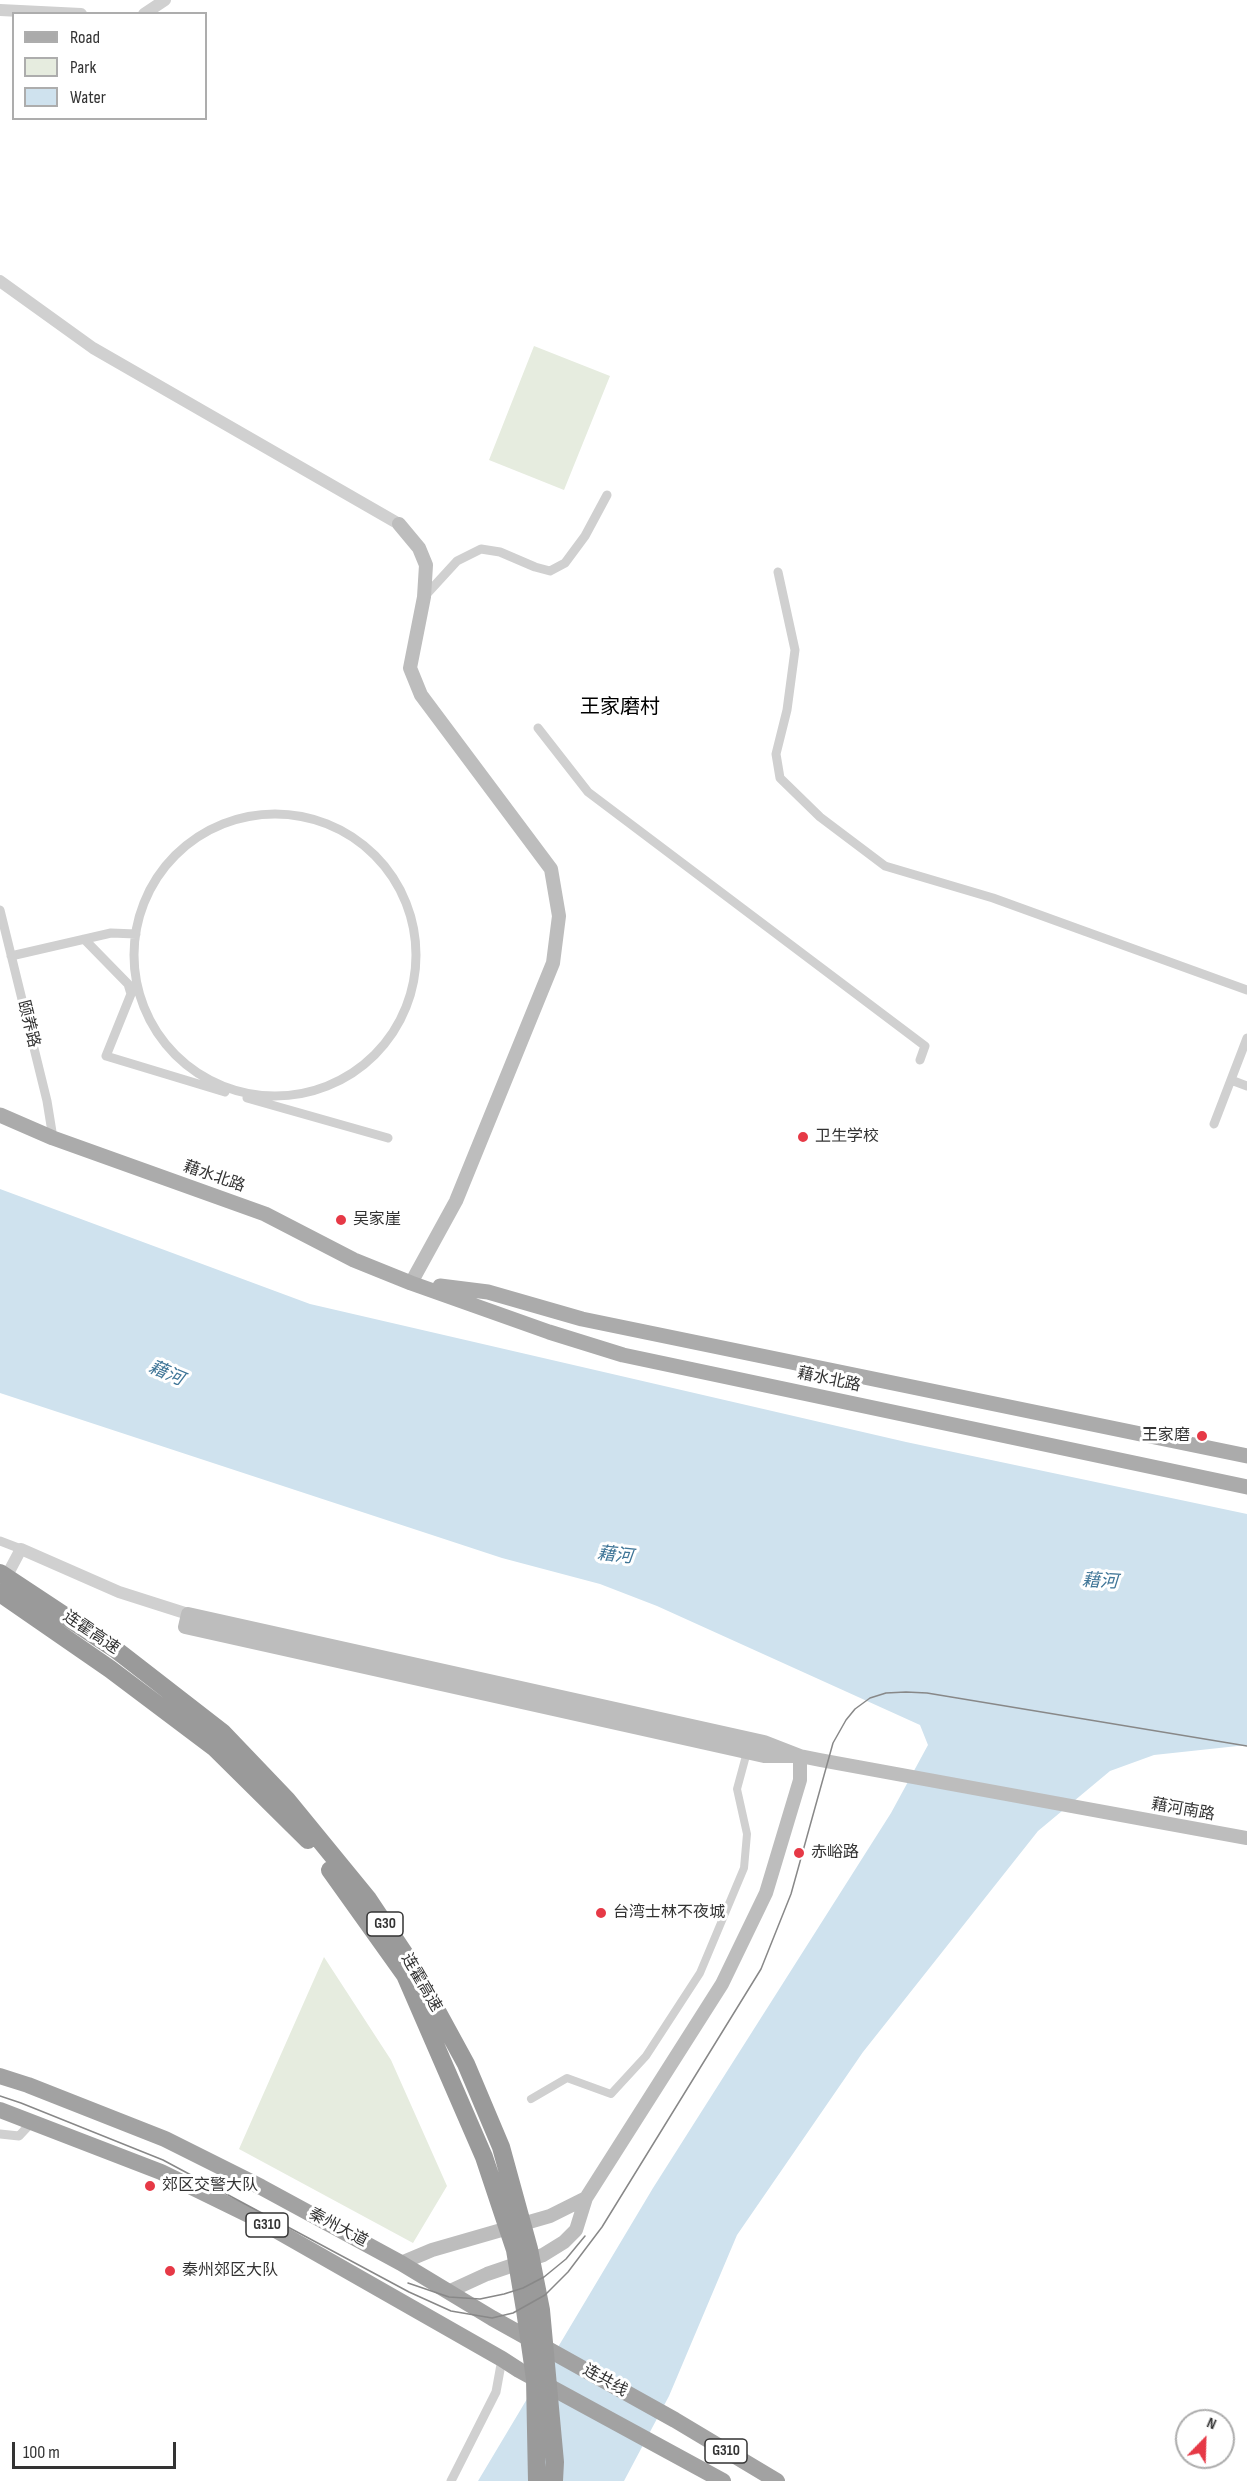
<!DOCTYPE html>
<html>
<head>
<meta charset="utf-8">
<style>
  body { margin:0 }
  #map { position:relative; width:1247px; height:2481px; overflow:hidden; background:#fff; font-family:"Sofia Sans Condensed",sans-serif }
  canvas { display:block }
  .legend { position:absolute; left:12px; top:12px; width:195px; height:108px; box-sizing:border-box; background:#fff; border:2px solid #adadad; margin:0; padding:8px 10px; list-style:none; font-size:18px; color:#333 }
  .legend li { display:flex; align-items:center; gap:12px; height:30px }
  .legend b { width:30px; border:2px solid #adadad }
  .north { position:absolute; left:1175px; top:2409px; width:60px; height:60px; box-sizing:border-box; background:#fff; border:2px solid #adadad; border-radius:50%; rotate:23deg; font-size:16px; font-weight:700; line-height:24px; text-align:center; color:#333 }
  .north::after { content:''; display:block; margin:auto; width:21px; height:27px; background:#e63946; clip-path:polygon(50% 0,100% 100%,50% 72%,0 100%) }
  .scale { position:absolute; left:12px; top:2442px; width:164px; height:27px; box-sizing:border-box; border:3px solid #333; border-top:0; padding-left:8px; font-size:18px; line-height:21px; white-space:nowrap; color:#333; -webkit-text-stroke:4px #fff; paint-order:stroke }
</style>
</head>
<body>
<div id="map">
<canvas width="1247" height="2481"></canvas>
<ul class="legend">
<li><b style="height:8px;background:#ababab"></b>Road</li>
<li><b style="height:16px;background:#e6ecdf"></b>Park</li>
<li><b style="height:16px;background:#cfe2ee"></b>Water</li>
</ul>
<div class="north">N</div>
<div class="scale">100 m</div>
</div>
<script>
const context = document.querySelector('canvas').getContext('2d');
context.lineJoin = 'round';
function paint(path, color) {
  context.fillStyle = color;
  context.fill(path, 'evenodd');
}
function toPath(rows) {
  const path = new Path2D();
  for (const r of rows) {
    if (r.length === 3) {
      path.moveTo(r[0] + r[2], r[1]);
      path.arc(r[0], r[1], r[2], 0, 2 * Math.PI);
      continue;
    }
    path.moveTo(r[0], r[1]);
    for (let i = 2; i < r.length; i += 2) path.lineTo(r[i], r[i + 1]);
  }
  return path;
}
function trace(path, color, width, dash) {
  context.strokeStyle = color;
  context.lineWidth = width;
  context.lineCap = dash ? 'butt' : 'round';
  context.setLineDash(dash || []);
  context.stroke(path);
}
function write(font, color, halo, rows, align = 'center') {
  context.font = font + ' "Sofia Sans Condensed","Noto Sans SC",sans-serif';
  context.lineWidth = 6;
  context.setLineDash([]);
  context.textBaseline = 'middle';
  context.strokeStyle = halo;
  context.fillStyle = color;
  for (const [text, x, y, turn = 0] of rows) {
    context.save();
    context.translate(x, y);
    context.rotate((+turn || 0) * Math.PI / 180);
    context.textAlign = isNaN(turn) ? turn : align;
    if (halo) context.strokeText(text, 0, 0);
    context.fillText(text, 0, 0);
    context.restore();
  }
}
paint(toPath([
  [534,346,610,376,564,490,489,460],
  [324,1957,391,2060,447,2186,413,2243,239,2149]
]), '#e6ecdf');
paint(toPath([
  [0,1189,310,1304,906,1442,1247,1514,1247,1745,1154,1755,1110,1771,1038,1831,863,2052,737,2235,669,2396,624,2481,478,2481,653,2188,891,1813,928,1745,920,1725,657,1606,600,1584,502,1558,0,1393]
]), '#cfe2ee');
trace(toPath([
  [531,2099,567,2078,611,2094,646,2056,700,1973,744,1868,747,1834,737,1789,747,1752]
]), '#d0d0d0', 8);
trace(toPath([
  [778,572,795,650,787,710,776,754,780,778,820,817,885,866,993,898,1247,990],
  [424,597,457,561,481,549,500,552,535,567,550,571,565,563,585,536,607,495],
  [538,728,588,792,925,1046,920,1060],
  [275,955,141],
  [0,910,47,1101,53,1138],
  [84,939,128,984,131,994,106,1056,225,1092],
  [11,956,111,933,136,934],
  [1231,1080,1247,1086],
  [247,1098,388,1138],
  [1214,1124,1247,1038],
  [0,1541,21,1549],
  [0,2134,19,2136,33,2121],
  [451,2481,496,2392,502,2359]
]), '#d0d0d0', 9);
trace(toPath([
  [0,10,81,14],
  [144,14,165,0],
  [0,281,93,348,399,524],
  [3,1583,21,1549,119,1592,188,1614]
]), '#d0d0d0', 12);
trace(toPath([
  [399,524,419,548,426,565,424,597,410,668,421,695,551,869,559,916,553,963,456,1201,411,1283],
  [800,1756,764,1756,185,1627,188,1614,764,1742,800,1756,820,1760,1247,1838],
  [401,2263,432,2250,550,2216,586,2198],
  [450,2291,487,2274,543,2255,564,2242,576,2230,586,2198,722,1984,766,1893,800,1780,800,1756]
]), '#bdbdbd', 14);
trace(toPath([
  [0,1115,53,1138,265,1214,354,1260,411,1283,549,1332,623,1355,1247,1487],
  [440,1286,488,1292,582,1319,1247,1456]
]), '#ababab', 15);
trace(toPath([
  [0,2076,28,2085,165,2139,261,2187,401,2263,492,2318,675,2420,777,2481],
  [0,2110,161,2172,251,2216,502,2359,519,2370,723,2481]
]), '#a2a2a2', 16);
trace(toPath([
  [0,1573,115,1649,222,1732,287,1800,368,1899,412,1965,466,2064,501,2147,529,2249,541,2310,555,2462,554,2481],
  [0,1593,110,1669,215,1748,308,1840],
  [330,1870,405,1975,484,2157,515,2250,525,2310,535,2379,537,2481]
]), '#9a9a9a', 18);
trace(toPath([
  [0,2096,21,2103,163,2160,409,2292,451,2311,492,2318,513,2313,545,2295,568,2272,602,2227,761,1969,791,1894,833,1743,846,1720,855,1709,870,1698,886,1693,906,1692,927,1693,1247,1746],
  [408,2283,449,2297,480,2299,504,2294,523,2288,544,2277,566,2259,585,2236]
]), '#888', 1.5);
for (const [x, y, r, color] of [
  [803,1137,6,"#e63946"],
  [341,1220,6,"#e63946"],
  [1202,1436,6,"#e63946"],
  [799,1853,6,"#e63946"],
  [601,1913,6,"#e63946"],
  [150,2186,6,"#e63946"],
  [170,2271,6,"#e63946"]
]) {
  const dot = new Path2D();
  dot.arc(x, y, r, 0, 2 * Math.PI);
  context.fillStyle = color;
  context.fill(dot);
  trace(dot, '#fff', 2);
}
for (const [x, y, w] of [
  [385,1924,36],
  [267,2225,42],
  [726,2451,42]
]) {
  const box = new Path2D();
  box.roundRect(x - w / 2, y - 12, w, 24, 4.5);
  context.fillStyle = '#fff';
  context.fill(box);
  trace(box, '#333', 1.5);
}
write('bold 15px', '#333', null, [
  ["G30",385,1924],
  ["G310",267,2225],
  ["G310",726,2451]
]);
write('16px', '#333', '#fff', [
  ["颐养路",28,1024,76],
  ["藉水北路",214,1177,19],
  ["藉水北路",829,1380,12],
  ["连霍高速",91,1633,34],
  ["藉河南路",1183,1810,10],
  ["连霍高速",421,1983,60],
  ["秦州大道",338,2228,28],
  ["连共线",605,2381,29]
]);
write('16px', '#333', '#fff', [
  ["卫生学校",815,1137],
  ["吴家崖",353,1220],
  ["王家磨",1190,1436,"right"],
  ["赤峪路",811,1853],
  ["台湾士林不夜城",613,1913],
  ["郊区交警大队",162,2186],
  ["秦州郊区大队",182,2271]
], 'left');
write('italic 18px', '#3f7597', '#fff', [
  ["藉河",166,1374,23],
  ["藉河",615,1556,6],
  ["藉河",1100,1582,3]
]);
write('20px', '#000', '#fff', [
  ["王家磨村",620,708]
]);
</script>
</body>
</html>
